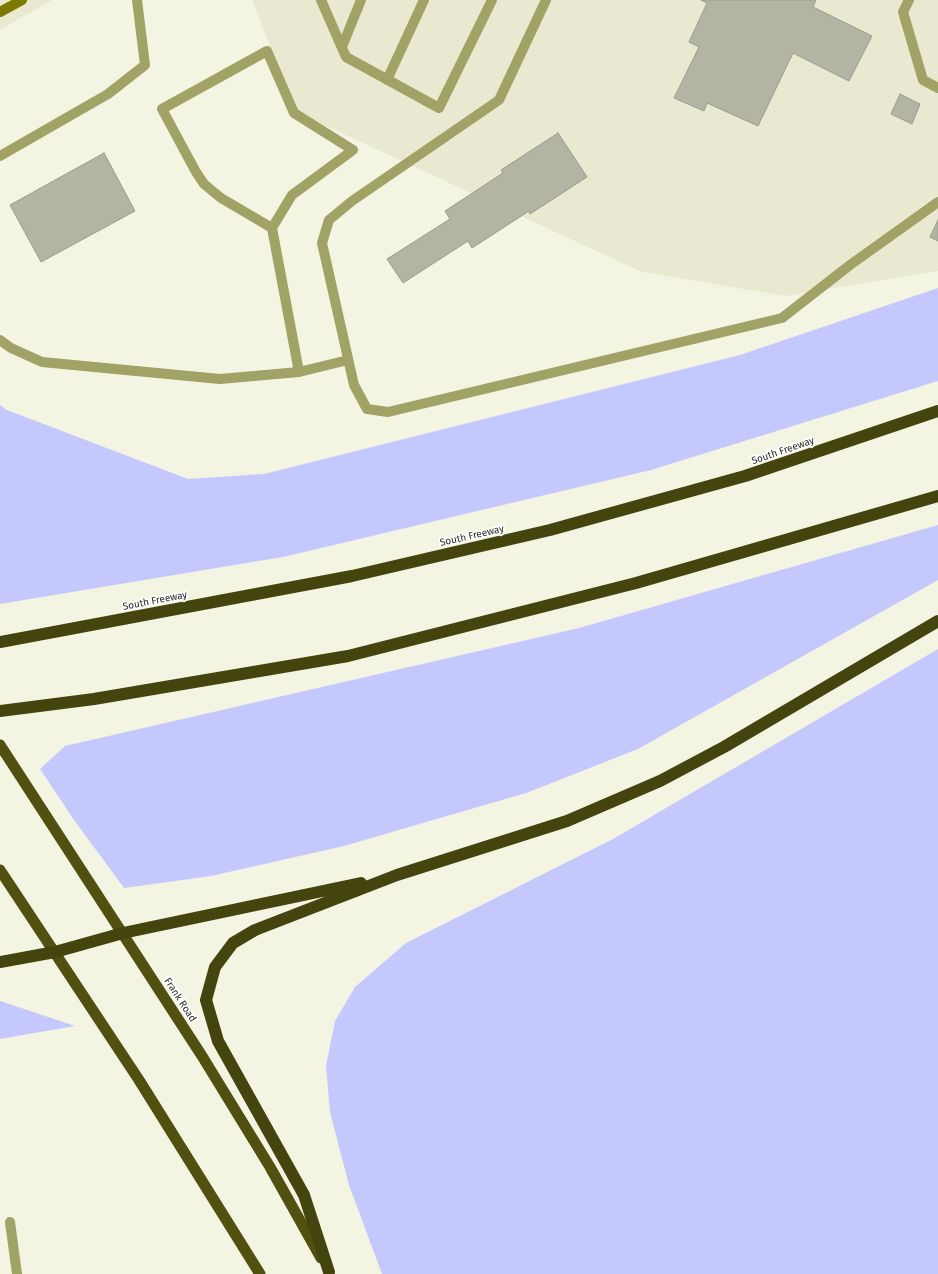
<!DOCTYPE html>
<html>
<head>
<meta charset="utf-8">
<style>
  body { margin:0 }
  canvas { display:block; background:#f3f4e1 }
</style>
</head>
<body>
<canvas width="938" height="1274"></canvas>
<script>
const context = document.querySelector('canvas').getContext('2d');
context.lineJoin = 'round';
function paint(path, color) {
  context.fillStyle = color;
  context.fill(path, 'evenodd');
}
function toPath(rows) {
  const path = new Path2D();
  for (const r of rows) {
    path.moveTo(r[0], r[1]);
    for (let i = 2; i < r.length; i += 2) path.lineTo(r[i], r[i + 1]);
  }
  return path;
}
function trace(path, color, width, dash) {
  context.strokeStyle = color;
  context.lineWidth = width;
  context.lineCap = dash ? 'butt' : 'round';
  context.setLineDash(dash || []);
  context.stroke(path);
}
function write(font, color, halo, rows, align = 'center') {
  context.font = font + ' "Fira Sans",sans-serif';
  context.lineWidth = 3.5;
  context.setLineDash([]);
  context.textBaseline = 'middle';
  context.strokeStyle = halo;
  context.fillStyle = color;
  for (const [text, x, y, turn = 0] of rows) {
    context.save();
    context.translate(x, y);
    context.rotate((+turn || 0) * Math.PI / 180);
    context.textAlign = isNaN(turn) ? turn : align;
    if (halo) context.strokeText(text, 0, 0);
    context.fillText(text, 0, 0);
    context.restore();
  }
}
paint(toPath([
  [0,0,52,0,0,30],
  [252,0,938,0,938,271,785,296,642,272,296,112]
]), '#e8e9d0');
paint(toPath([
  [938,288,938,381,651,470,283,557,0,604,0,405,7,410,188,479,264,474,740,355],
  [938,525,938,580,638,749,526,793,344,846,211,876,124,888,74,820,40,769,65,746,579,628],
  [938,649,938,1274,382,1274,349,1185,330,1112,326,1066,335,1021,355,987,406,943,613,839],
  [0,1001,75,1026,0,1039]
]), '#c5c8fd');
const building = toPath([
  [701,0,816,0,813,7,872,36,849,81,793,53,758,126,707,103,704,111,674,98,699,47,689,42,707,3,701,0],
  [900,94,920,104,912,124,891,114,900,94],
  [558,133,587,177,530,214,529,211,472,248,468,241,403,283,387,259,450,219,445,211,503,173,501,170,558,133],
  [104,153,135,211,41,262,10,205,104,153],
  [938,220,938,241,930,237,938,220]
]);
paint(building, '#b3b4a3');
trace(building, '#9b9c8b', 1);
trace(toPath([
  [321,0,346,57,439,108,492,0],
  [546,0,499,100,352,201,329,220,322,243,354,385,367,409,388,412,782,318,850,265,938,202],
  [909,0,903,12,923,80,938,88],
  [342,47,361,0],
  [387,80,424,0],
  [0,156,108,94,145,65,137,0],
  [0,340,11,348,42,362,220,379,299,372,272,228,292,195,353,150,294,113,267,51,162,109,196,172,204,184,221,198,272,228],
  [299,372,348,360],
  [10,1222,17,1274]
]), '#a1a266', 10);
trace(toPath([
  [0,12,22,0]
]), '#7b7a00', 10);
trace(toPath([
  [0,745,202,1056,270,1167,321,1258],
  [0,870,139,1080,260,1274]
]), '#505010', 11);
trace(toPath([
  [0,642,352,576,550,530,745,476,938,411],
  [0,711,94,699,348,656,636,583,938,496],
  [0,962,55,952,123,933,361,883],
  [329,1272,304,1195,218,1041,206,1000,215,967,233,943,255,930,397,875,567,821,660,781,724,747,938,621]
]), '#44440e', 12);
write('10px', '#2b2b24', '#fff', [
  ["South Freeway",783,451,-19],
  ["South Freeway",472,536,-13],
  ["South Freeway",155,601,-11],
  ["Frank Road",180,1000,57]
]);
</script>
</body>
</html>
